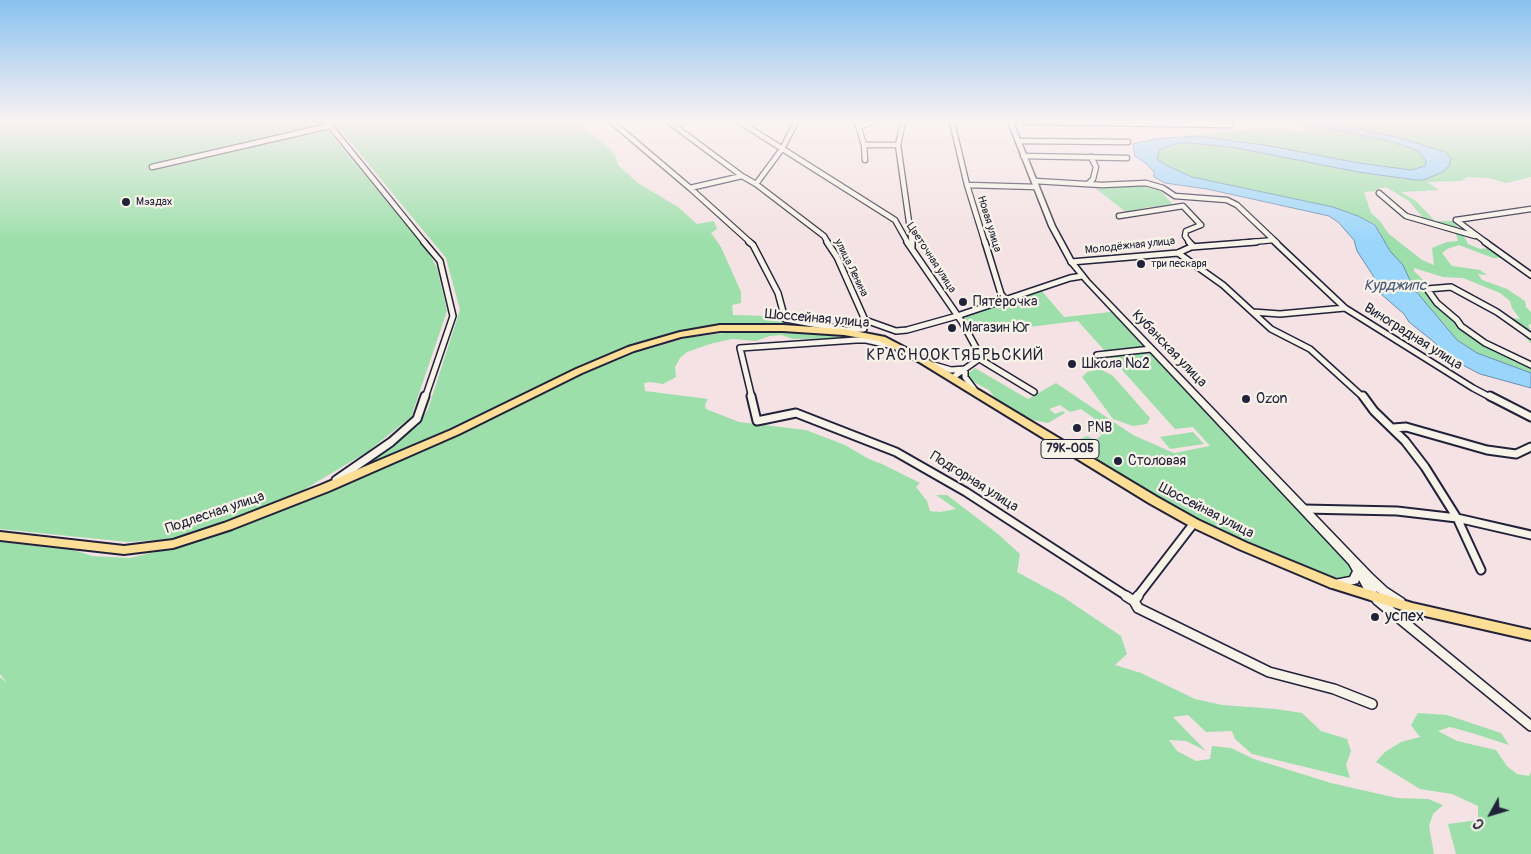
<!DOCTYPE html>
<html>
<head>
<meta charset="utf-8">
<style>
  body { margin:0 }
  #map { position:relative; width:1531px; height:854px; overflow:hidden; background:#f4e2e4; font-family:Pangolin,sans-serif }
  canvas { display:block }
  .north { position:absolute; left:1466px; top:789px; width:50px; height:50px; -webkit-text-stroke:4px #f7f3e8; paint-order:stroke; rotate:231deg; font-size:14px; font-weight:700; line-height:20px; text-align:center; color:#22223b }
  .north::after { content:''; display:block; margin:auto; width:18px; height:22px; background:#22223b; clip-path:polygon(50% 0,100% 100%,50% 72%,0 100%) }
</style>
</head>
<body>
<div id="map">
<canvas width="1531" height="854"></canvas>
<div class="north">С</div>
</div>
<script>
const context = document.querySelector('canvas').getContext('2d');
context.lineJoin = 'round';
function paint(path, color) {
  context.fillStyle = color;
  context.fill(path, 'evenodd');
}
function toPath(rows) {
  const path = new Path2D();
  for (const r of rows) {
    path.moveTo(r[0], r[1]);
    for (let i = 2; i < r.length; i += 2) path.lineTo(r[i], r[i + 1]);
  }
  return path;
}
function trace(path, color, width, dash) {
  context.strokeStyle = color;
  context.lineWidth = width;
  context.lineCap = dash ? 'butt' : 'round';
  context.setLineDash(dash || []);
  context.stroke(path);
}
function write(font, color, halo, rows, align = 'center') {
  context.font = font + ' Pangolin,sans-serif';
  context.lineWidth = 4.5;
  context.setLineDash([]);
  context.textBaseline = 'middle';
  context.strokeStyle = halo;
  context.fillStyle = color;
  for (const [text, x, y, turn = 0] of rows) {
    context.save();
    context.translate(x, y);
    context.rotate((+turn || 0) * Math.PI / 180);
    context.textAlign = isNaN(turn) ? turn : align;
    if (halo) context.strokeText(text, 0, 0);
    context.fillText(text, 0, 0);
    context.restore();
  }
}
paint(toPath([
  [0,122,325,122,331,130,329,132,428,251,437,268,447,311,411,417,367,452,295,495,217,525,173,539,128,542,0,529],
  [331,122,576,122,605,144,615,155,618,165,638,183,678,207,697,224,714,221,717,229,711,233,721,247,741,292,741,303,732,305,733,315,768,316,820,327,757,323,719,325,694,328,633,344,585,365,465,425,355,472,418,426,428,409,460,310,446,258,347,138],
  [1292,122,1300,122,1388,141,1411,148,1419,152,1426,161,1425,166,1411,170,1359,163,1237,140,1196,136,1177,137,1263,128,1285,128,1303,134,1305,132,1301,129,1307,129,1305,126],
  [1326,122,1531,122,1531,177,1506,183,1488,178,1467,177,1462,181,1427,182,1439,190,1401,192,1416,201,1435,221,1454,221,1458,223,1457,227,1466,231,1465,232,1424,219,1409,201,1386,187,1376,189,1378,191,1364,192,1371,213,1380,221,1389,234,1422,260,1434,265,1432,248,1447,242,1458,241,1455,231,1463,234,1468,244,1480,249,1490,248,1499,254,1501,258,1493,258,1459,245,1447,249,1442,253,1452,266,1480,270,1487,275,1478,274,1482,280,1507,289,1525,301,1526,307,1531,312,1531,324,1528,325,1531,331,1531,343,1522,334,1496,315,1520,319,1512,308,1510,301,1500,293,1463,278,1443,277,1414,268,1414,271,1426,283,1421,284,1436,302,1459,326,1512,358,1512,361,1531,368,1531,373,1477,353,1457,340,1414,289,1403,265,1390,251,1375,224,1358,216,1333,207,1192,177,1170,167,1157,159,1159,151,1177,143,1192,143,1237,148,1358,172,1405,179,1423,180,1443,172,1446,152,1396,137],
  [1135,184,1161,191,1174,206,1149,207,1126,212,1096,189],
  [1041,290,1064,317,1111,312,1350,563,1354,571,1351,578,1342,580,1307,570,1195,519,1084,454,1079,448,1080,439,1087,436,1095,440,1102,435,1086,425,1095,419,1081,409,1070,412,1060,405,1049,409,1055,414,1063,411,1065,413,1048,423,1024,418,999,403,989,390,970,380,968,374,975,368,1028,399,1056,383,1133,435,1174,453,1210,446,1193,427,1175,429,1078,321,1004,330,993,335,981,321,967,322,965,319,967,313],
  [740,331,799,331,832,333,857,338,793,339,781,335,770,336,756,341,732,339,710,344,687,352,680,358,675,367,676,377,663,384,650,382,644,383,645,391,708,399,705,405,706,409,739,422,806,430,845,445,869,459,882,464,920,483,916,487,927,501,930,511,940,512,956,509,936,495,947,495,998,534,1020,554,1017,572,1063,597,1121,636,1127,654,1115,665,1141,673,1195,699,1222,705,1276,709,1302,713,1321,731,1347,739,1351,751,1346,765,1350,778,1252,754,1235,739,1232,731,1206,732,1188,715,1173,717,1206,751,1186,741,1169,740,1177,751,1196,761,1210,759,1212,746,1231,748,1254,759,1331,783,1397,798,1428,799,1443,805,1433,814,1429,826,1434,854,0,854,0,677,7,683,0,674,0,542,74,550,92,556,130,558,188,544,277,512,387,466,479,424,611,360,686,338],
  [1096,370,1102,370,1113,376,1150,418,1147,424,1133,426,1113,419,1082,377,1087,372],
  [1193,432,1204,444,1170,449,1160,437],
  [1418,713,1447,715,1501,733,1509,745,1472,733,1450,727,1438,731,1457,741,1496,750,1507,766,1517,774,1529,776,1531,772,1531,854,1456,854,1448,824,1478,820,1478,806,1452,794,1420,789,1376,762,1385,752,1401,742,1420,737,1411,725]
]), '#9cdfaa');
const water = toPath([
  [1300,122,1326,122,1396,137,1446,152,1451,159,1449,166,1443,172,1423,180,1416,180,1358,172,1237,148,1192,143,1177,143,1160,150,1157,159,1170,167,1192,177,1333,207,1358,216,1375,225,1390,251,1403,265,1414,289,1457,340,1477,353,1531,373,1531,388,1480,374,1449,358,1434,342,1409,322,1404,314,1381,294,1374,277,1357,251,1354,240,1338,222,1329,216,1207,189,1165,183,1154,177,1154,172,1147,164,1135,156,1133,144,1155,139,1196,136,1265,145,1359,163,1411,170,1425,166,1426,161,1419,152,1411,148,1388,141,1300,122]
]);
paint(water, '#9ad6fb');
trace(water, '#6a8eae', 1);
const streetFar3 = toPath([
  [327,122,425,243],
  [612,122,690,188,751,243],
  [669,122,742,176,756,184,824,236,828,243],
  [740,122,895,220,908,243],
  [857,122,864,145,865,160],
  [903,122,898,145,912,243],
  [952,122,967,185,985,243],
  [1026,122,1230,125],
  [858,127,873,122],
  [1018,141,1128,142],
  [864,145,898,145],
  [1023,156,1127,158],
  [152,167,329,126],
  [1035,181,1102,185,1146,183,1163,188,1175,196,1227,200,1237,205,1277,243],
  [756,184,782,149,796,122],
  [1088,184,1093,179,1096,167,1091,157],
  [967,185,1037,187],
  [690,188,742,176],
  [1379,193,1406,216,1475,236],
  [1119,216,1183,206,1201,225,1186,231,1185,236,1190,243],
  [1456,220,1487,243],
  [1456,220,1531,209],
  [1241,243,1274,240]
]);
const streetFar2 = toPath([
  [424,242,440,261,453,316,425,398],
  [749,242,753,245,778,293,785,319,846,330,864,329,865,320,896,331,907,330,957,316,1070,278,1082,276],
  [827,242,837,257,865,320],
  [907,242,962,322,980,355,976,361,952,378],
  [912,242,912,247],
  [985,242,1001,294,1006,300],
  [1189,242,1193,246,1191,247],
  [1275,242,1345,308,1473,388,1492,398],
  [1485,242,1531,275],
  [1178,253,1223,285,1271,329,1310,349,1364,398],
  [1071,262,1178,253,1191,247,1256,242],
  [1253,312,1280,314,1345,308],
  [1531,336,1497,312,1451,287,1427,289,1437,303,1457,320,1461,326,1485,343,1531,365],
  [1097,355,1151,349],
  [978,358,1034,392],
  [934,365,951,370,965,369,965,377,974,389],
  [752,398,740,348,856,340,866,340,893,346]
]);
const streetFar1 = toPath([
  [751,396,757,421,796,413,896,452,966,492,1128,597],
  [1363,396,1374,411,1405,441,1425,467,1457,518,1481,570],
  [1490,396,1531,417],
  [1393,428,1406,427,1487,450,1516,454,1531,447],
  [336,480,391,442,417,419,425,396],
  [1304,509,1397,511,1457,518,1531,535],
  [1137,597,1194,523]
]);
const street = toPath([
  [1126,596,1134,601,1138,608,1269,672,1334,689,1372,704],
  [1377,600,1531,726],
  [1134,601,1138,596]
]);
const secondary = toPath([
  [1008,122,1013,122,1055,226,1074,261,1089,280,1372,574,1387,588,1404,599,1405,602,1404,605,1400,606,1396,605,1376,591,1379,597,1378,600,1374,601,1370,600,1359,580,1358,583,1354,584,1333,588,1329,587,1328,584,1329,581,1350,577,1353,571,1349,564,1085,282,1069,263,1049,226,1008,122]
]);
const primary = toPath([
  [720,325,783,325,844,329,885,337,927,359,1157,497,1198,520,1247,543,1337,580,1412,603,1531,630,1531,640,1412,613,1329,587,1239,549,1190,526,1149,503,921,363,879,341,844,335,783,331,720,331,681,337,634,351,582,373,459,434,329,491,232,529,173,548,124,554,0,540,0,532,124,546,173,540,224,523,321,485,451,430,576,369,628,347,680,332,720,325]
]);
trace(streetFar3, '#22223b', 7);
trace(streetFar2, '#22223b', 8);
trace(streetFar1, '#22223b', 11);
trace(street, '#22223b', 12);
trace(secondary, '#22223b', 3);
trace(primary, '#22223b', 4);
trace(streetFar3, '#f7f3e8', 4.5);
trace(streetFar2, '#f7f3e8', 5);
trace(streetFar1, '#f7f3e8', 7);
trace(street, '#f7f3e8', 9);
paint(secondary, '#f7f3e8');
paint(primary, '#fcde96');
const sky = context.createLinearGradient(0, 0, 0, 242);
sky.addColorStop(0, '#89c2f0');
sky.addColorStop(0.5, '#faf2f3');
sky.addColorStop(1, '#faf2f300');
context.fillStyle = sky;
context.fillRect(0, 0, 1531, 242);
for (const [x, y, r, color] of [
  [126,202,5,"#22223b"],
  [1141,264,5,"#22223b"],
  [963,302,5,"#22223b"],
  [952,328,5,"#22223b"],
  [1072,364,5,"#22223b"],
  [1246,399,5,"#22223b"],
  [1077,428,5,"#22223b"],
  [1118,461,5,"#22223b"],
  [1375,617,5,"#22223b"]
]) {
  const dot = new Path2D();
  dot.arc(x, y, r, 0, 2 * Math.PI);
  context.fillStyle = color;
  context.fill(dot);
  trace(dot, '#f7f3e8', 2);
}
write('11px', '#22223b', '#f7f3e8', [
  ["Мэздах",136,202],
  ["три пескаря",1151,264]
], 'left');
write('11px', '#22223b', '#f7f3e8', [
  ["Новая улица",989,224,73],
  ["Молодёжная улица",1130,246,-6],
  ["Цветочная улица",931,258,57],
  ["улица Ленина",851,268,64]
]);
for (const [x, y, w] of [
  [1070,449,58]
]) {
  const box = new Path2D();
  box.roundRect(x - w / 2, y - 9.5, w, 19, 4);
  context.fillStyle = '#f7f3e8';
  context.fill(box);
  trace(box, '#22223b', 1);
}
write('bold 12px', '#22223b', null, [
  ["79К-005",1070,449]
]);
write('14px', '#22223b', '#f7f3e8', [
  ["Пятёрочка",973,302],
  ["Магазин Юг",962,328],
  ["Школа №2",1082,364],
  ["Ozon",1256,399],
  ["PNB",1087,428],
  ["Столовая",1128,461]
], 'left');
write('14px', '#22223b', '#f7f3e8', [
  ["Шоссейная улица",817,319,5],
  ["Виноградная улица",1413,337,32],
  ["Кубанская улица",1169,349,46],
  ["Подгорная улица",974,482,32],
  ["Шоссейная улица",1206,511,27],
  ["Подлесная улица",215,513,-19]
]);
write('italic 15px', '#465875', '#f7f3e8', [
  ["Курджипс",1395,286]
]);
context.letterSpacing = '1px';
write('16px', '#22223b', '#f7f3e8', [
  ["КРАСНООКТЯБРЬСКИЙ",955,356]
]);
context.letterSpacing = '0px';
write('16px', '#22223b', '#f7f3e8', [
  ["успех",1385,617]
], 'left');
</script>
</body>
</html>
